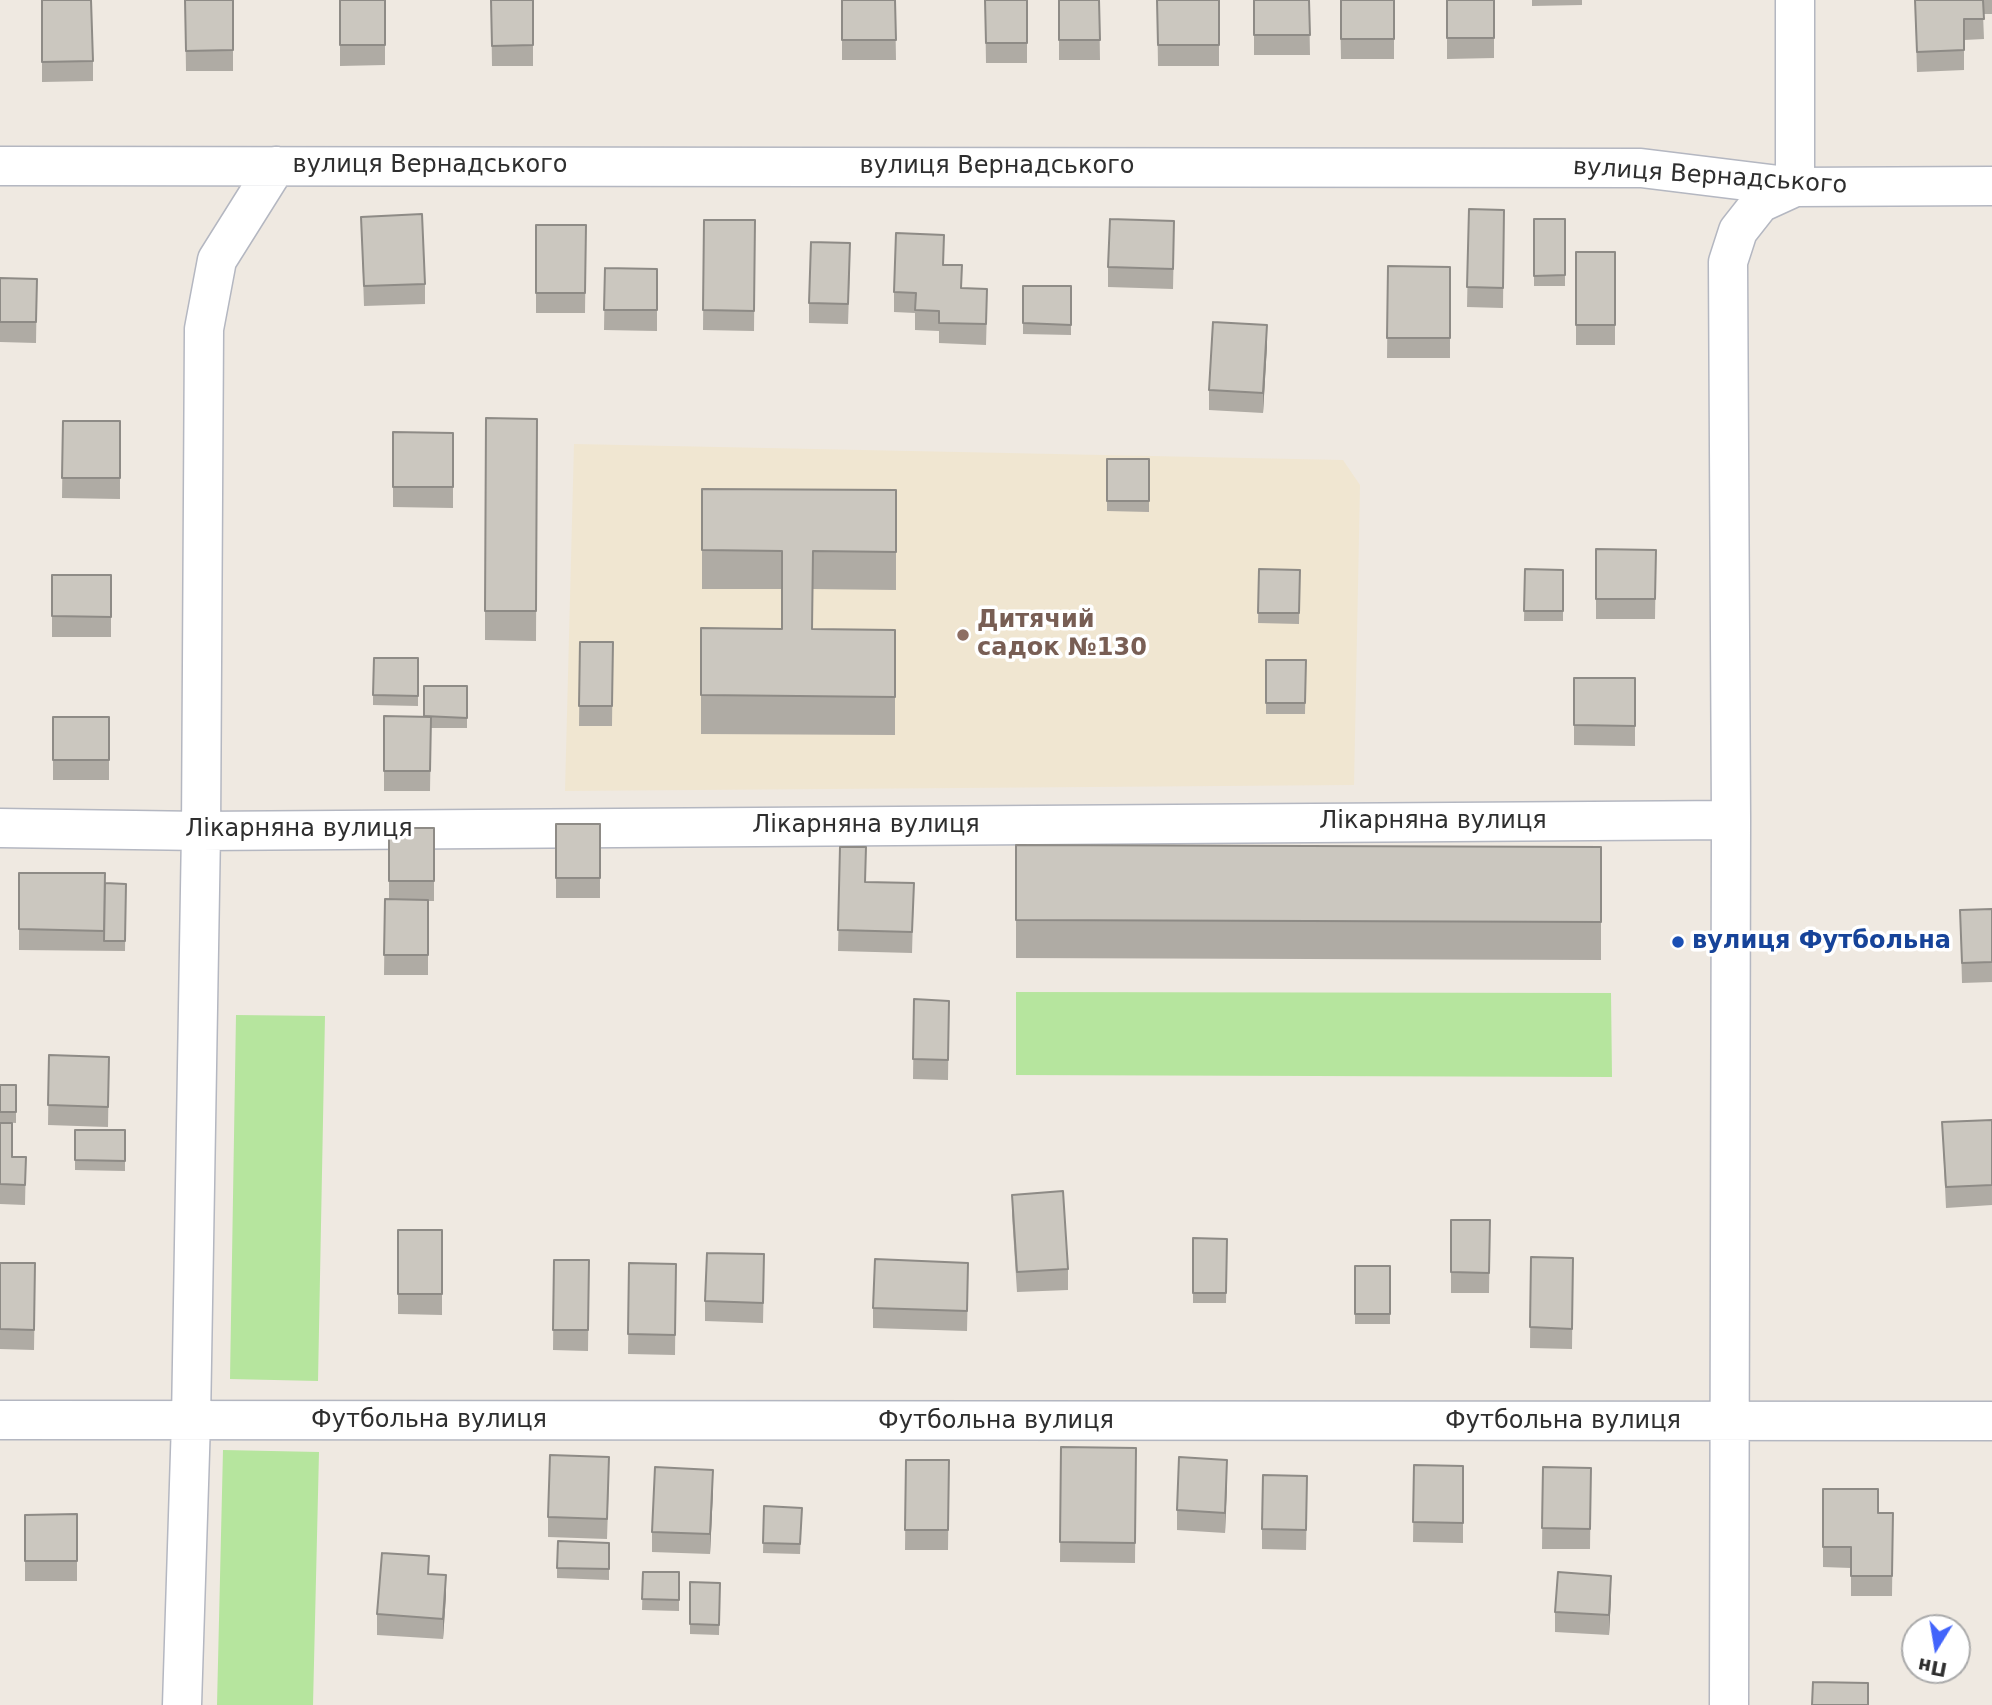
<!DOCTYPE html>
<html>
<head>
<meta charset="utf-8">
<style>
  body { margin:0 }
  #map { position:relative; width:1992px; height:1705px; overflow:hidden; background:#efe9e1; font-family:"DejaVu Sans",sans-serif }
  canvas { display:block }
  .north { position:absolute; left:1901px; top:1614px; width:70px; height:70px; box-sizing:border-box; background:#fff; border:2px solid #ababab; border-radius:50%; rotate:191deg; font-size:19px; font-weight:700; line-height:28px; text-align:center; color:#2e2e2e }
  .north::after { content:''; display:block; margin:auto; width:24px; height:32px; background:#4264fb; clip-path:polygon(50% 0,100% 100%,50% 72%,0 100%) }
</style>
</head>
<body>
<div id="map">
<canvas width="1992" height="1705"></canvas>
<div class="north">Пн</div>
</div>
<script>
const context = document.querySelector('canvas').getContext('2d');
context.lineJoin = 'round';
function paint(path, color) {
  context.fillStyle = color;
  context.fill(path, 'evenodd');
}
function toPath(rows) {
  const path = new Path2D();
  for (const r of rows) {
    path.moveTo(r[0], r[1]);
    for (let i = 2; i < r.length; i += 2) path.lineTo(r[i], r[i + 1]);
  }
  return path;
}
function trace(path, color, width, dash) {
  context.strokeStyle = color;
  context.lineWidth = width;
  context.lineCap = dash ? 'butt' : 'round';
  context.setLineDash(dash || []);
  context.stroke(path);
}
function write(font, color, halo, rows, align = 'center') {
  context.font = font + ' "DejaVu Sans",sans-serif';
  context.lineWidth = 7;
  context.setLineDash([]);
  context.textBaseline = 'middle';
  context.strokeStyle = halo;
  context.fillStyle = color;
  for (const [text, x, y, turn = 0] of rows) {
    context.save();
    context.translate(x, y);
    context.rotate((+turn || 0) * Math.PI / 180);
    context.textAlign = isNaN(turn) ? turn : align;
    if (halo) context.strokeText(text, 0, 0);
    context.fillText(text, 0, 0);
    context.restore();
  }
}
paint(toPath([
  [574,444,1343,460,1360,485,1354,785,565,791]
]), '#f0e6d1');
paint(toPath([
  [1016,992,1611,993,1612,1077,1016,1075],
  [236,1015,325,1016,318,1381,230,1379],
  [223,1450,319,1452,313,1705,217,1705]
]), '#b6e59e');
const minor = toPath([
  [1795,0,1795,187],
  [0,166,1641,168,1795,187,1992,186],
  [0,828,201,831,1731,820],
  [0,1420,1992,1421],
  [182,1705,191,1421,201,831,204,329,217,260,276,166],
  [1729,1705,1731,820,1728,262,1738,231,1760,203,1795,187]
]);
trace(minor, '#b4b7c1', 41);
trace(minor, '#fff', 38);
paint(toPath([
  [42,0,93,61,93,81,42,82],
  [185,0,233,0,233,71,186,71],
  [340,0,385,0,385,65,340,66],
  [491,0,533,0,533,66,492,66],
  [842,0,895,0,896,60,842,60],
  [985,0,1027,0,1027,63,986,63],
  [1059,0,1099,0,1100,60,1059,60],
  [1157,0,1219,0,1219,66,1158,66],
  [1254,0,1309,0,1310,55,1254,55],
  [1340,0,1394,0,1394,59,1341,59],
  [1447,0,1494,0,1494,58,1447,59],
  [1532,0,1582,0,1582,5,1532,6],
  [1915,0,1992,0,1992,14,1983,14,1984,39,1964,40,1964,70,1917,72],
  [1469,209,1504,210,1503,308,1467,307],
  [361,217,425,284,425,304,364,306],
  [1534,219,1565,219,1565,286,1534,286],
  [704,220,755,220,754,331,703,330],
  [536,225,586,225,585,313,536,313],
  [1174,242,1173,289,1108,287,1108,267],
  [1576,252,1615,252,1615,345,1576,345],
  [850,263,848,324,809,323,809,303],
  [944,265,962,288,987,309,986,345,939,343,939,331,915,330,915,313,894,312,894,292],
  [1388,266,1450,267,1450,358,1387,358],
  [605,268,657,269,657,331,604,330],
  [0,278,37,279,36,343,0,342],
  [1023,286,1071,286,1071,335,1023,334],
  [1267,345,1263,413,1209,410,1209,390],
  [537,419,536,641,485,640,485,611],
  [63,421,120,421,120,499,62,498],
  [393,432,453,433,453,508,393,507],
  [1107,459,1149,459,1149,512,1107,511],
  [702,489,896,490,896,590,813,589,812,629,895,630,895,735,701,734,701,628,782,629,782,589,702,589],
  [1596,549,1656,550,1655,619,1596,619],
  [1259,569,1300,570,1299,624,1258,623],
  [1525,569,1563,570,1563,621,1524,621],
  [52,575,111,575,111,637,52,637],
  [580,642,613,642,612,726,579,726],
  [418,658,418,706,373,705,373,695],
  [1266,660,1306,660,1305,714,1266,714],
  [1574,678,1635,678,1635,746,1574,745],
  [467,686,467,728,431,728,430,791,384,791,384,716,424,716],
  [53,717,109,717,109,780,53,780],
  [556,824,600,824,600,898,556,898],
  [389,828,434,828,434,901,428,901,428,975,384,975,385,899,389,899],
  [1016,845,1601,847,1601,960,1016,958],
  [840,847,866,882,914,883,912,953,838,951],
  [19,873,105,883,126,884,125,951,19,950],
  [1992,909,1992,982,1962,983,1960,910],
  [914,999,949,1001,948,1080,913,1079],
  [49,1055,109,1057,108,1127,48,1125],
  [0,1085,16,1085,16,1123,0,1122],
  [1992,1120,1992,1205,1946,1208,1942,1122],
  [0,1123,12,1157,26,1157,25,1205,0,1204],
  [125,1130,125,1171,75,1170,75,1160],
  [1012,1195,1068,1269,1068,1290,1017,1292,1012,1215],
  [1451,1220,1490,1220,1489,1293,1451,1293],
  [398,1230,442,1230,442,1315,398,1314],
  [1193,1238,1227,1239,1226,1303,1193,1303],
  [1531,1257,1573,1258,1572,1349,1530,1348],
  [554,1260,589,1260,588,1351,553,1350],
  [0,1263,35,1283,34,1350,0,1349],
  [629,1263,676,1264,675,1355,628,1354],
  [1355,1266,1390,1266,1390,1324,1355,1324],
  [764,1274,763,1323,705,1321,705,1301],
  [968,1283,967,1331,873,1328,873,1308],
  [1061,1447,1136,1448,1135,1563,1060,1562],
  [906,1460,949,1460,948,1550,905,1550],
  [1414,1465,1463,1466,1463,1543,1413,1542],
  [1543,1467,1591,1468,1590,1549,1542,1549],
  [609,1477,607,1539,548,1537,548,1517],
  [1227,1480,1225,1533,1177,1530,1177,1510],
  [1823,1489,1878,1513,1893,1513,1892,1596,1851,1596,1851,1568,1823,1567],
  [713,1490,710,1554,652,1552,652,1532],
  [1307,1497,1306,1550,1262,1549,1262,1529],
  [764,1506,802,1508,800,1554,763,1553],
  [77,1514,77,1581,25,1581,25,1515],
  [609,1543,609,1580,557,1578,557,1568],
  [643,1572,679,1572,679,1611,642,1610],
  [720,1583,719,1635,690,1634,690,1624],
  [446,1595,443,1639,377,1635,377,1614],
  [1611,1596,1609,1635,1555,1632,1555,1612]
]), '#afaba4');
paint(toPath([
  [1267,325,1267,345,1263,413,1263,393],
  [1227,1460,1227,1480,1225,1533,1225,1513],
  [713,1470,713,1490,710,1554,710,1534],
  [446,1575,446,1595,443,1639,443,1619],
  [1611,1576,1611,1596,1609,1635,1609,1615]
]), '#8e8b86');
const building = toPath([
  [42,0,91,0,93,61,42,62,42,0],
  [185,0,233,0,233,50,186,51,185,0],
  [340,0,385,0,385,45,340,45,340,0],
  [491,0,533,0,533,45,492,46,491,0],
  [842,0,895,0,896,40,842,40,842,0],
  [985,0,1027,0,1027,43,986,43,985,0],
  [1059,0,1099,0,1100,40,1059,40,1059,0],
  [1157,0,1219,0,1219,45,1158,45,1157,0],
  [1254,0,1309,0,1310,35,1254,35,1254,0],
  [1341,0,1394,0,1394,39,1341,39,1341,0],
  [1447,0,1494,0,1494,38,1447,38,1447,0],
  [1915,0,1983,0,1984,19,1964,19,1964,50,1917,52,1915,0],
  [1469,209,1504,210,1503,288,1467,287,1469,209],
  [422,214,425,284,364,286,361,217,422,214],
  [1110,219,1174,221,1173,269,1108,267,1110,219],
  [1534,219,1565,219,1565,275,1534,276,1534,219],
  [704,220,755,220,754,311,703,310,704,220],
  [536,225,586,225,585,293,536,293,536,225],
  [896,233,944,235,943,265,962,265,961,288,987,289,986,324,939,323,939,311,915,310,916,293,894,292,896,233],
  [811,242,850,243,848,304,809,303,811,242],
  [1576,252,1615,252,1615,325,1576,325,1576,252],
  [1388,266,1450,267,1450,338,1387,338,1388,266],
  [605,268,657,269,657,310,604,310,605,268],
  [0,278,37,279,36,322,0,322,0,278],
  [1023,286,1071,286,1071,325,1023,323,1023,286],
  [1213,322,1267,325,1263,393,1209,390,1213,322],
  [486,418,537,419,536,611,485,611,486,418],
  [63,421,120,421,120,478,62,478,63,421],
  [393,432,453,433,453,487,393,487,393,432],
  [1107,459,1149,459,1149,501,1107,501,1107,459],
  [702,489,896,490,896,552,813,551,812,629,895,630,895,697,701,695,701,628,782,629,782,551,702,550,702,489],
  [1596,549,1656,550,1655,599,1596,599,1596,549],
  [1259,569,1300,570,1299,613,1258,613,1259,569],
  [1525,569,1563,570,1563,611,1524,611,1525,569],
  [52,575,111,575,111,617,52,616,52,575],
  [580,642,613,642,612,706,579,706,580,642],
  [374,658,418,658,418,696,373,695,374,658],
  [1266,660,1306,660,1305,703,1266,703,1266,660],
  [1574,678,1635,678,1635,726,1574,725,1574,678],
  [424,686,467,686,467,718,424,716,424,686],
  [384,716,431,717,430,771,384,771,384,716],
  [53,717,109,717,109,760,53,760,53,717],
  [556,824,600,824,600,878,556,878,556,824],
  [389,828,434,828,434,881,389,881,389,828],
  [1016,845,1601,847,1601,922,1016,920,1016,845],
  [840,847,866,847,865,882,914,883,912,932,838,930,840,847],
  [19,873,105,873,104,931,19,929,19,873],
  [105,883,126,884,125,941,104,941,105,883],
  [385,899,428,900,428,955,384,955,385,899],
  [1992,909,1992,962,1962,963,1960,910,1992,909],
  [914,999,949,1001,948,1060,913,1059,914,999],
  [49,1055,109,1057,108,1107,48,1105,49,1055],
  [0,1085,16,1085,16,1112,0,1112,0,1085],
  [1992,1120,1992,1185,1946,1187,1942,1122,1992,1120],
  [0,1123,12,1123,12,1157,26,1157,25,1185,0,1184,0,1123],
  [75,1130,125,1130,125,1161,75,1160,75,1130],
  [1063,1191,1068,1269,1017,1272,1012,1195,1063,1191],
  [1451,1220,1490,1220,1489,1273,1451,1272,1451,1220],
  [398,1230,442,1230,442,1294,398,1294,398,1230],
  [1193,1238,1227,1239,1226,1293,1193,1293,1193,1238],
  [707,1253,764,1254,763,1303,705,1301,707,1253],
  [1531,1257,1573,1258,1572,1329,1530,1327,1531,1257],
  [875,1259,968,1263,967,1311,873,1308,875,1259],
  [554,1260,589,1260,588,1330,553,1330,554,1260],
  [0,1263,35,1263,34,1330,0,1329,0,1263],
  [629,1263,676,1264,675,1335,628,1334,629,1263],
  [1355,1266,1390,1266,1390,1314,1355,1314,1355,1266],
  [1061,1447,1136,1448,1135,1543,1060,1542,1061,1447],
  [550,1455,609,1457,607,1519,548,1517,550,1455],
  [1179,1457,1227,1460,1225,1513,1177,1510,1179,1457],
  [906,1460,949,1460,948,1530,905,1530,906,1460],
  [1414,1465,1463,1466,1463,1523,1413,1522,1414,1465],
  [655,1467,713,1470,710,1534,652,1532,655,1467],
  [1543,1467,1591,1468,1590,1529,1542,1528,1543,1467],
  [1263,1475,1307,1476,1306,1530,1262,1529,1263,1475],
  [1823,1489,1878,1489,1878,1513,1893,1513,1892,1576,1851,1576,1851,1547,1823,1547,1823,1489],
  [764,1506,802,1508,800,1544,763,1543,764,1506],
  [77,1514,77,1561,25,1561,25,1515,77,1514],
  [558,1541,609,1543,609,1569,557,1568,558,1541],
  [382,1553,429,1556,428,1574,446,1575,443,1619,377,1614,382,1553],
  [643,1572,679,1572,679,1600,642,1599,643,1572],
  [1558,1572,1611,1576,1609,1615,1555,1612,1558,1572],
  [690,1582,720,1583,719,1625,690,1624,690,1582],
  [1813,1682,1868,1683,1868,1705,1812,1705,1813,1682]
]);
paint(building, '#cbc7bf');
trace(building, '#8e8b86', 2);
for (const [x, y, r, color] of [
  [963,635,7,"#8d6e63"],
  [1678,942,7,"#1a4fb4"]
]) {
  const dot = new Path2D();
  dot.arc(x, y, r, 0, 2 * Math.PI);
  context.fillStyle = color;
  context.fill(dot);
  trace(dot, '#fff', 2.5);
}
write('24px', '#2e2e2e', '#fff', [
  ["вулиця Вернадського",430,166],
  ["вулиця Вернадського",997,167],
  ["вулиця Вернадського",1710,177,4],
  ["Лікарняна вулиця",1433,822],
  ["Лікарняна вулиця",866,826],
  ["Лікарняна вулиця",299,830],
  ["Футбольна вулиця",429,1421],
  ["Футбольна вулиця",996,1422],
  ["Футбольна вулиця",1563,1422]
]);
write('bold 24px', '#785e54', '#fff', [
  ["Дитячий",977,621],
  ["садок №130",977,649]
], 'left');
write('bold 24px', '#164399', '#fff', [
  ["вулиця Футбольна",1692,942]
], 'left');
</script>
</body>
</html>
